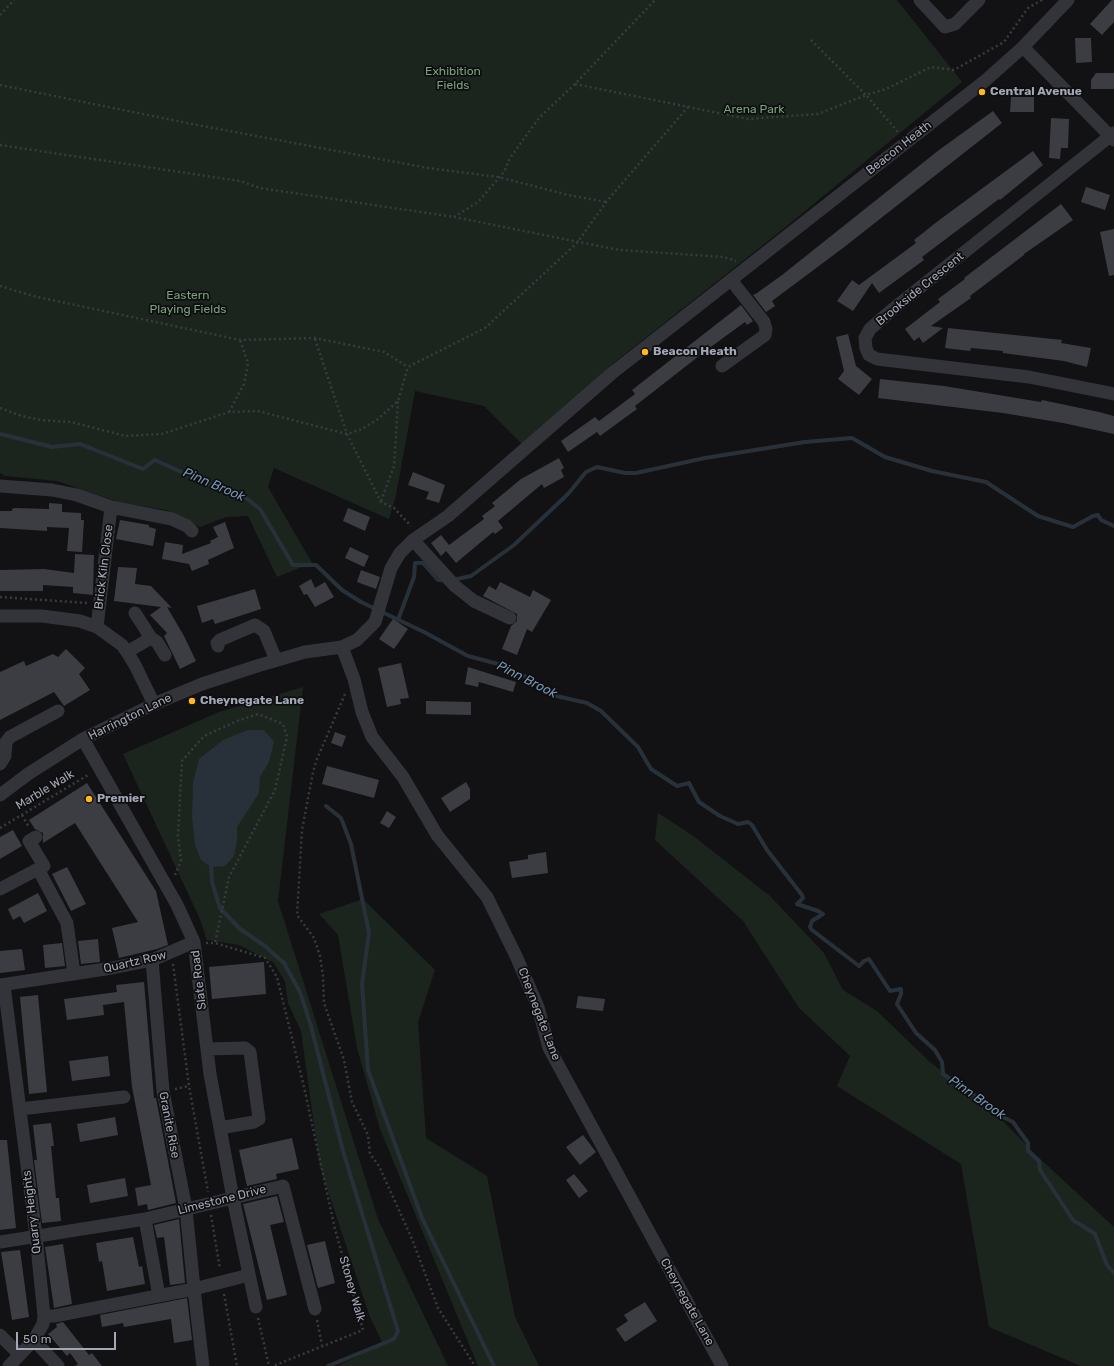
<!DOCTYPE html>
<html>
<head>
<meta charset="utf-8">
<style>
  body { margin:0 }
  #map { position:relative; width:1114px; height:1366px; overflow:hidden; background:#121214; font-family:Rubik,sans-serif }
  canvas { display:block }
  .scale { position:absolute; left:16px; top:1332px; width:100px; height:18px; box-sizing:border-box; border:2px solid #a3a8b6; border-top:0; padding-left:5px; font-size:12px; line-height:14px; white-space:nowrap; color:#a3a8b6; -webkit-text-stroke:3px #0e0d0f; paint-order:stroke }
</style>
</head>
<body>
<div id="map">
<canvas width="1114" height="1366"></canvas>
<div class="scale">50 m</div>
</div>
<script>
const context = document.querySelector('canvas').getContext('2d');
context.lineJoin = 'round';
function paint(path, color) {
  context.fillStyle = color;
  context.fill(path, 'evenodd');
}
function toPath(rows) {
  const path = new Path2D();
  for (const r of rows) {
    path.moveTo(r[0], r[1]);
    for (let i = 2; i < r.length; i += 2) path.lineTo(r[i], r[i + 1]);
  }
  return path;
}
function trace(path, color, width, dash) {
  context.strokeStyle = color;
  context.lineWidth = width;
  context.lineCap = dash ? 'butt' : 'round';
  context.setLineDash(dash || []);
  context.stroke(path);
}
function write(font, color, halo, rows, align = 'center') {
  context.font = font + ' Rubik,sans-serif';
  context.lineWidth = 3.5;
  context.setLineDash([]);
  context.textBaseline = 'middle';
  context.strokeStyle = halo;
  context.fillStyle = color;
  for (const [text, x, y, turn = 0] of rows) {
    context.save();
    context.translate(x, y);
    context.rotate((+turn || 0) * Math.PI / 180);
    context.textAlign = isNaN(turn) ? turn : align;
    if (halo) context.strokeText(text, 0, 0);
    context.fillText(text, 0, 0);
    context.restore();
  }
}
paint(toPath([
  [0,0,897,0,962,82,782,230,615,362,522,444,484,406,415,391,396,495,389,519,274,468,268,487,312,563,277,577,248,516,226,517,200,527,166,510,118,502,57,481,5,476,0,473],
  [303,687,278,901,378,1219,448,1366,337,1366,383,1344,370,1317,320,1167,301,1031,288,1003,285,982,274,963,239,945,207,940,199,917,123,754,219,712],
  [658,813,692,835,770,896,824,953,843,990,877,1011,930,1062,999,1117,1037,1156,1114,1227,1114,1366,1081,1366,989,1327,961,1164,837,1086,850,1056,799,1008,743,921,655,840],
  [363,899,435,970,418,1022,426,1138,487,1176,515,1317,539,1366,478,1366,380,1129,357,1048,338,935,319,914]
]), '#1c241e');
paint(toPath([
  [248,730,264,730,274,742,269,762,260,777,259,793,237,827,237,840,234,856,225,866,211,867,201,860,195,845,192,817,193,783,199,759,223,740]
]), '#283139');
trace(toPath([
  [0,434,52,447,80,444,143,469,155,460,206,483,245,497,260,509,293,565,316,565,342,590,361,602,424,632,468,656,502,665,528,678,552,695,587,703,601,711,638,747,651,769,677,786,689,783,699,802,720,816,738,824,748,822,752,825,767,850,802,895,803,898,797,904,818,911,823,914,812,921,810,927,812,930,859,966,864,961,869,959,890,991,901,989,901,994,897,1004,916,1033,935,1050,942,1062,943,1074,984,1102,1001,1116,1013,1122,1028,1143,1028,1151,1039,1161,1040,1170,1073,1220,1095,1234,1107,1265,1114,1273],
  [453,580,471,576,514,545,568,494,586,472,597,467,625,473,636,473,705,458,805,442,852,438,885,457,932,471,986,482,1038,516,1073,527,1093,516,1098,515,1101,520,1114,526],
  [398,620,414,577,415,563,423,563,438,580,446,580],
  [326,806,341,818,351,844,369,933,362,984,368,1070,422,1218,494,1366],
  [211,867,212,882,220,908,240,929,265,946,284,963,300,992,311,1026,343,1151,398,1331,394,1339,328,1366]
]), '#283139', 4);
paint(toPath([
  [1112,0,1114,0,1114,22,1102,35,1090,24],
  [1075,38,1091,38,1092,62,1076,63],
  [1096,73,1114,73,1114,89,1091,89,1091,80],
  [1011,97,1034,97,1034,112,1010,112],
  [993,111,1002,123,843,248,772,301,775,306,766,312,753,295,757,293,782,275,939,150],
  [1051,118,1069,119,1068,148,1061,148,1060,159,1049,158],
  [1033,151,1043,165,1000,200,999,199,922,257,924,260,879,293,872,283,853,311,837,301,852,280,859,285,916,243,914,240,938,221],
  [1086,187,1110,195,1105,210,1081,202],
  [1061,204,1073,220,1024,254,1024,255,970,296,971,298,931,326,943,328,923,343,919,337,914,341,905,329,940,302,938,299,965,279,964,278],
  [1114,229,1114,275,1109,276,1100,232],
  [741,305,753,321,747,325,745,322,708,349,635,406,637,409,600,436,597,432,568,452,561,441,595,417,599,421,635,394,632,390],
  [948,328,1062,340,1061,343,1091,348,1087,367,1064,361,1003,353,1003,351,971,348,970,351,945,348],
  [848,334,856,366,872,379,859,395,838,379,844,371,836,337],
  [880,379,944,386,1041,402,1042,400,1099,412,1114,416,1114,434,1063,423,1003,413,878,398],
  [559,458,564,468,561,470,564,477,544,488,542,484,498,521,503,528,495,534,493,532,456,563,446,551,441,556,431,543,441,535,449,545,484,519,482,516,495,506,492,503,521,479],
  [413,472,445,485,439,503,426,499,429,492,408,485],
  [49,503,62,504,62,512,81,513,81,520,84,520,82,552,67,551,69,528,47,527,47,531,0,528,0,511,12,511,12,509,15,508,49,509],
  [348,508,370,517,365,531,343,521],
  [120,520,149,525,149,527,156,529,153,546,116,539],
  [225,522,234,548,208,560,209,564,192,571,189,564,162,559,165,542,183,545,182,554,211,543,210,541,218,537,213,527],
  [350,547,369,556,364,567,345,558],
  [75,554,94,555,93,595,73,593,73,587,43,585,43,591,0,591,0,570,44,569,74,573],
  [118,567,137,568,135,584,151,586,172,608,167,607,184,636,196,661,180,669,164,636,167,633,150,615,161,607,114,601],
  [361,570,380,577,376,589,357,582],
  [311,579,315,588,325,582,334,597,315,607,307,594,304,595,299,586],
  [500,582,530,597,533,590,551,600,532,632,527,629,517,655,502,649,511,626,517,621,517,614,483,596,489,586,496,590],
  [255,589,261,609,215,624,213,619,202,623,197,606],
  [393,619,408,629,394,649,379,639],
  [66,649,85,668,79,674,90,690,64,706,54,692,0,720,0,672,24,661,26,666,53,654,58,657],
  [401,663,409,698,400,699,401,704,387,707,378,668],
  [468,667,516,682,513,692,479,682,478,687,465,684],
  [426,701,471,702,471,715,426,714],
  [335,732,346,736,342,747,331,743],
  [327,766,379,780,374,798,322,784],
  [466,782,470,789,470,799,450,812,441,798],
  [87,783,156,891,168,945,157,949,119,958,112,928,138,922,75,823,43,843,43,833,35,829,29,820],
  [387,811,396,817,389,828,380,823],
  [13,830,22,846,0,859,0,837],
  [546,852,548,873,512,878,509,862,528,859,528,855],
  [67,867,86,904,71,911,52,874],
  [38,893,47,911,24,923,20,916,13,920,8,909],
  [98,939,100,962,81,964,78,941],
  [62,943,65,966,45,968,43,945],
  [22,949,25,970,0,973,0,951],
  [264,962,266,994,212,999,209,967],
  [144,982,154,1098,156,1098,176,1203,148,1210,147,1204,138,1206,135,1188,151,1185,132,1087,124,1002,103,1005,104,1015,67,1020,64,999,117,992,116,985],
  [38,995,47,1092,29,1094,20,997],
  [578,996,605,999,603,1011,576,1008],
  [108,1056,110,1076,72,1081,69,1061],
  [115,1117,118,1135,80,1142,77,1124],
  [51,1123,54,1146,51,1146,56,1198,59,1198,61,1221,42,1223,34,1160,37,1160,33,1125],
  [583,1135,596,1152,580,1165,566,1147],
  [292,1138,299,1169,276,1174,277,1179,247,1186,239,1150],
  [0,1140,7,1140,16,1228,0,1230],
  [574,1174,588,1191,579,1198,566,1180],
  [125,1178,128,1196,90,1203,87,1185],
  [277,1196,284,1222,270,1225,287,1295,267,1300,243,1204],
  [179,1219,185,1283,170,1285,164,1237,157,1238,154,1225],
  [133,1237,139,1267,142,1266,145,1284,107,1291,102,1261,99,1262,96,1243],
  [325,1241,335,1283,318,1288,307,1245],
  [63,1244,72,1304,54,1308,45,1247],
  [20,1250,29,1317,12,1320,1,1252],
  [187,1298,192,1340,174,1343,171,1319,124,1327,123,1323,102,1327,100,1315],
  [645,1302,657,1321,625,1342,616,1329,628,1321,624,1315],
  [63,1322,89,1355,92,1353,102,1366,75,1366,78,1364,70,1353,67,1356,48,1334,57,1327,56,1324]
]), '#3c3d42');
trace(toPath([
  [0,15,14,0],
  [811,40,866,95,886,89,931,67,954,70,1004,42,1028,8,1042,0],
  [575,84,748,119,818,114,866,95,898,132],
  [0,85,192,124,428,168,498,177,568,195,606,202],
  [0,145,240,181,260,188,454,217,619,250,724,257,736,261],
  [454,217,478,202,504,172,510,158,539,118,575,84,655,0],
  [0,286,33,296,240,340,315,338,384,352,408,367],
  [315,339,347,434,381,502,394,508,411,526],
  [0,408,22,416,41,420,71,422,125,436,162,434,229,412,258,411,347,434,362,429,378,419,398,401,408,367,485,328,577,243,606,202,688,107],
  [229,412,244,384,248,363,240,340],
  [381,501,394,466,398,401],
  [0,597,87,603],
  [345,694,317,759,313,772,302,830,297,915,314,938,320,956,323,976,324,1003,344,1060,352,1102,368,1135,370,1154,379,1166,412,1239,438,1308,475,1366],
  [22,815,29,827],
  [0,828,88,775],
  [175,875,181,861,178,836,182,761,204,736,237,721,258,714,283,724,287,737,275,790,229,877,215,943],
  [206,943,215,943,265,958,277,977,304,1087,335,1229,363,1330,273,1366],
  [173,964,189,1086,208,1192],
  [175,1089,189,1086],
  [136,1095,151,1093],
  [211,1215,220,1269],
  [114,1264,139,1260],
  [224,1294,237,1366],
  [258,1318,269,1366],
  [317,1320,322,1345]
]), '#393b41', 2.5, [2, 3]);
trace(toPath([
  [920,0,945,27,955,24,979,0],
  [1023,47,1114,140],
  [1114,133,893,309,870,329,865,338,866,348,869,355,877,359,1029,377,1114,394],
  [722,366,761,338,765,335,766,329,764,322,731,280],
  [0,486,52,490,77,495,111,507],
  [413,540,455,586,474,601,510,618],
  [135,613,151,638],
  [0,616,42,616,80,621,97,627,122,645,127,652,135,665,154,704],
  [97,627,111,507,172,519,187,526,192,531],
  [218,646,217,643,220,640,255,625,264,631,276,660],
  [342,647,354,679,362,712,372,737,403,777,437,835,487,897,516,956,538,1007,549,1048,722,1366],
  [127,652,151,638,157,642,165,655],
  [83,739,177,905,194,942,210,1074,233,1198,256,1307],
  [0,764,5,756,6,742,10,737,58,711],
  [0,795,28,774,83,739,154,704,202,684,257,666,305,652,342,647,357,640,375,622,391,568,400,553,413,540,448,516,611,374,986,80,1023,47,1068,0],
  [36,837,29,841,44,866,38,869],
  [0,889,38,869,67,923,74,974],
  [152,960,163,1091,186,1209,194,1289,249,1275],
  [0,985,112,968,152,960,194,942],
  [4,985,36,1236,44,1316,43,1324,34,1340,9,1366],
  [207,1049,245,1048,250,1052,259,1119,254,1122,220,1128],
  [20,1109,124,1097],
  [145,1219,159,1296],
  [0,1242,145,1219,283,1186,315,1309],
  [44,1316,54,1316,194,1289,203,1366],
  [0,1335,20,1355],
  [34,1340,58,1366]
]), '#33343a', 13);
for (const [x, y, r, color] of [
  [982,92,4,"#ffb820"],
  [645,352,4,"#ffb820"],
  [192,701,4,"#ffb820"],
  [89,799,4,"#ffb820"]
]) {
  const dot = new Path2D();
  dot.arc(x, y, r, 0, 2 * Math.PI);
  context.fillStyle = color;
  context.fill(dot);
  trace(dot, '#0e0d0f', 1.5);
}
write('12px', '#78a37c', '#0e0d0f', [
  ["Exhibition",453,72],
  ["Fields",453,86],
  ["Arena Park",754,110],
  ["Eastern",188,296],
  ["Playing Fields",188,310]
]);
write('bold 12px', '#a3a8b6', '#0e0d0f', [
  ["Central Avenue",990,92],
  ["Beacon Heath",653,352],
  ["Cheynegate Lane",200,701],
  ["Premier",97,799]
], 'left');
write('12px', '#a3a8b6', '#0e0d0f', [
  ["Beacon Heath",899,148,-38],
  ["Brookside Crescent",920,289,-39],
  ["Brick Kiln Close",104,567,-83],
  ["Harrington Lane",130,717,-26],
  ["Marble Walk",45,790,-31],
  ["Quartz Row",135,962,-13],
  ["Slate Road",199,980,-97],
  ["Cheynegate Lane",539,1014,69],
  ["Granite Rise",169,1125,79],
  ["Limestone Drive",222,1200,-14],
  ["Quarry Heights",32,1212,-97],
  ["Stoney Walk",352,1289,74],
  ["Cheynegate Lane",687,1302,61]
]);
write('italic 13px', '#7696b4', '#0e0d0f', [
  ["Pinn Brook",214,485,23],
  ["Pinn Brook",527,680,27],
  ["Pinn Brook",977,1098,35]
]);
</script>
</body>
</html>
